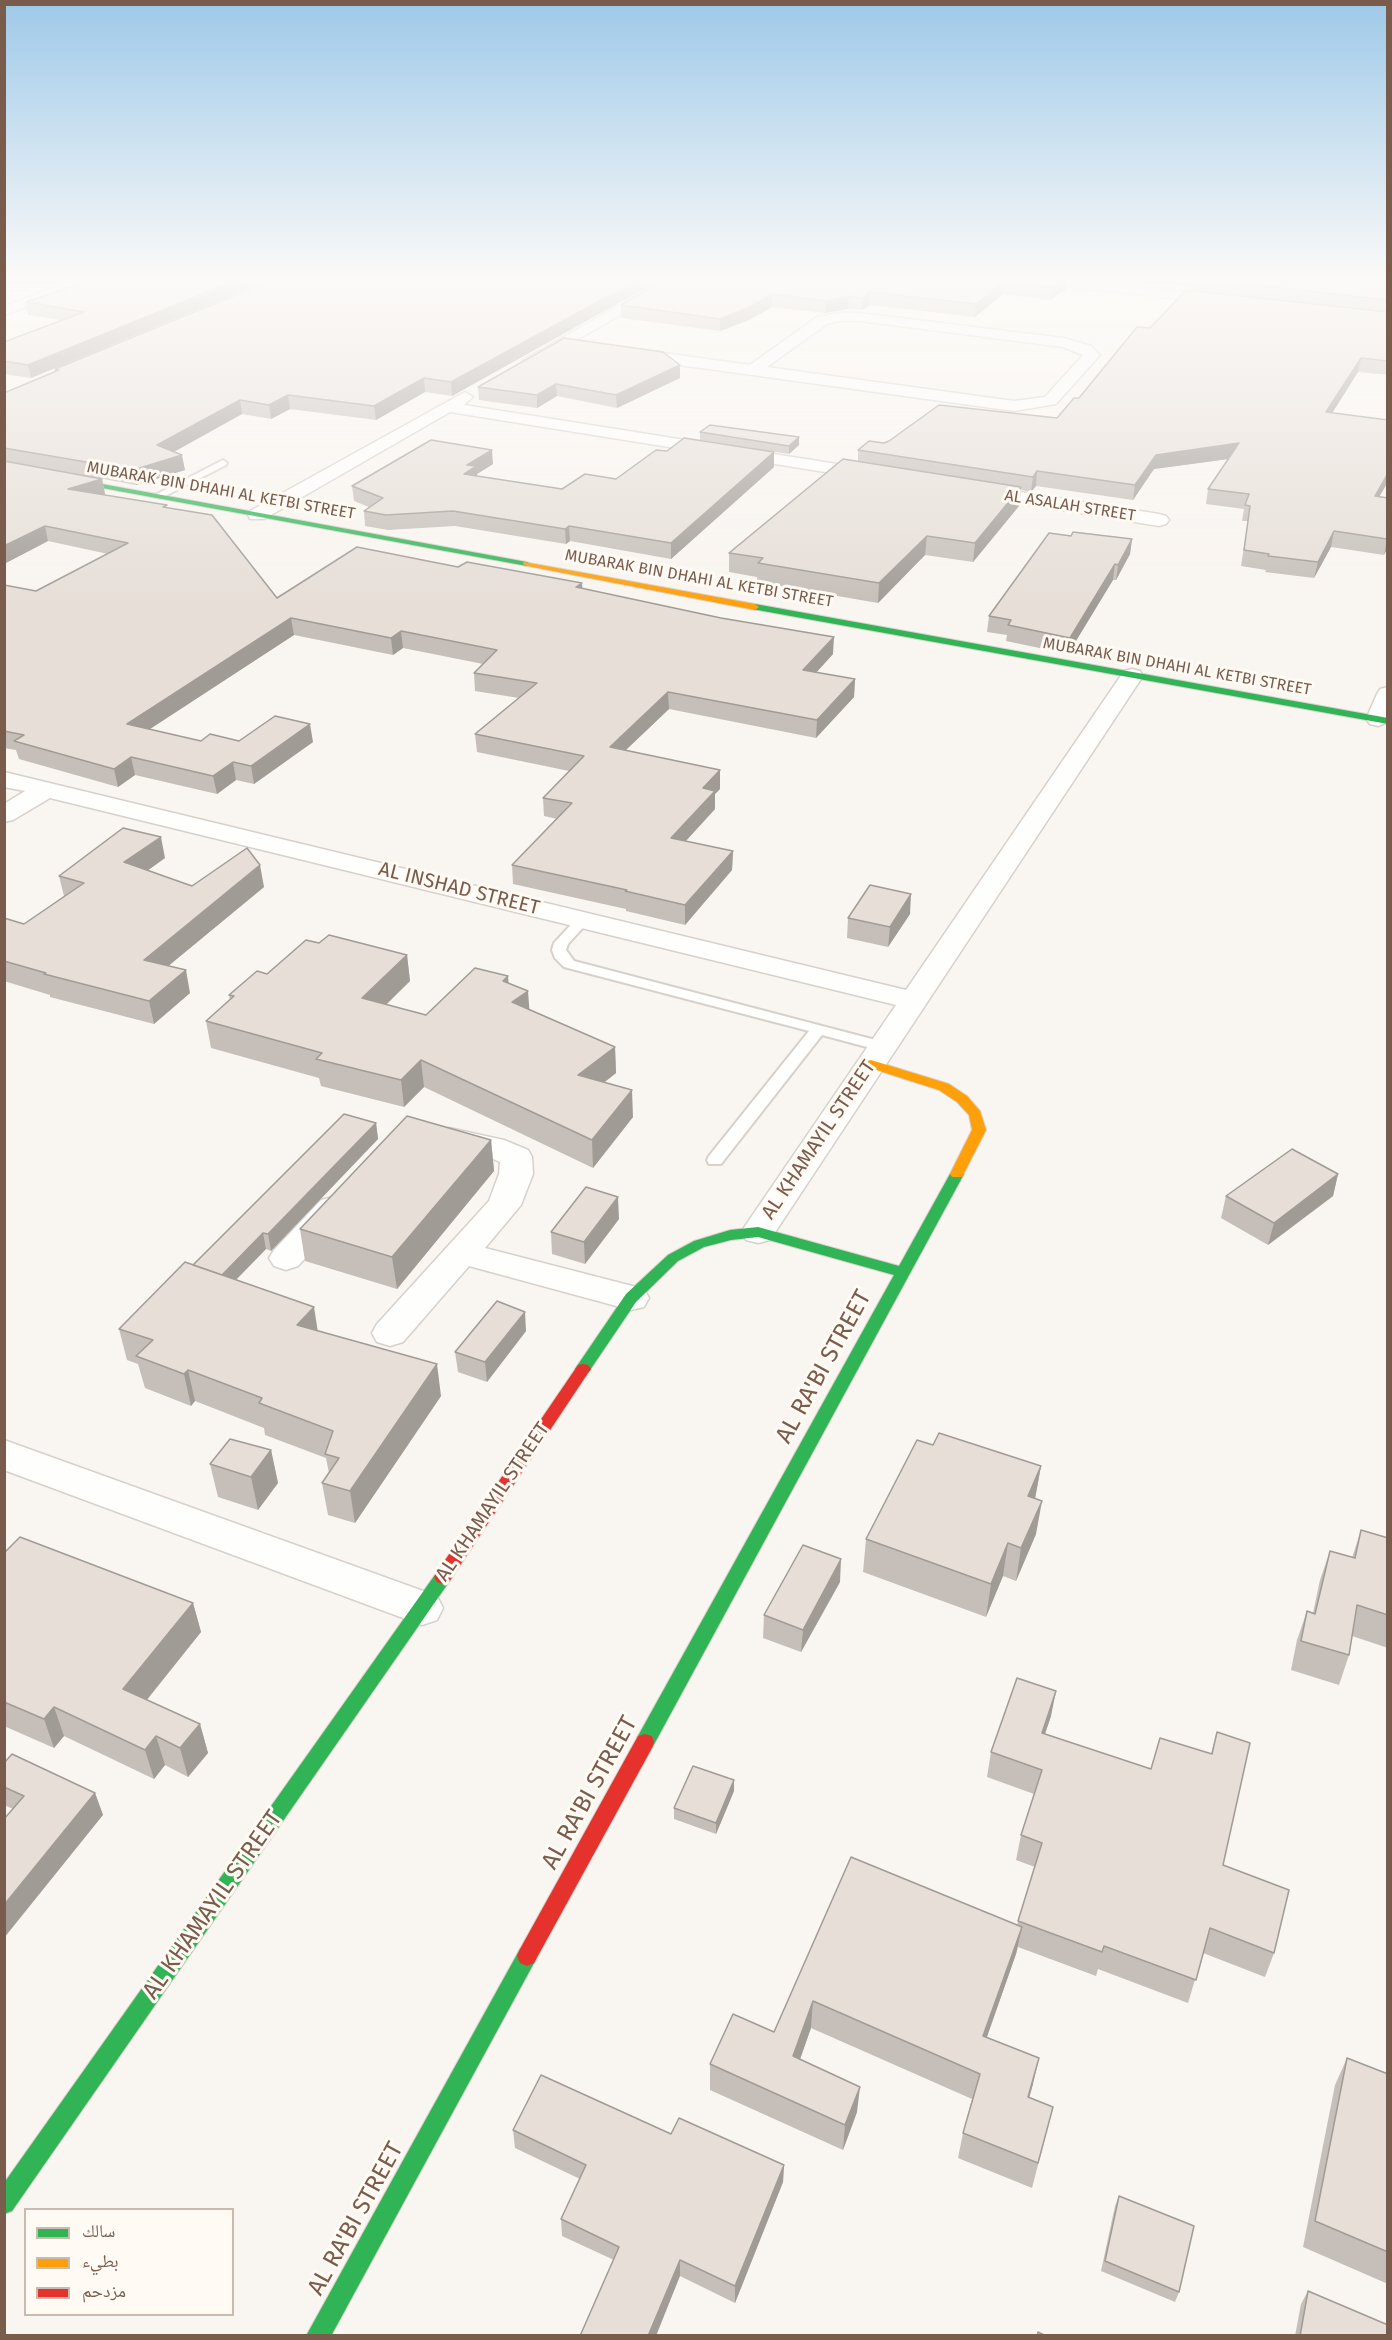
<!DOCTYPE html>
<html>
<head>
<meta charset="utf-8">
<style>
  body { margin:0 }
  #map { position:relative; width:1392px; height:2340px; overflow:hidden; background:#f9f5f0; font-family:"Fira Sans","Noto Naskh Arabic",sans-serif }
  canvas { display:block }
  .frame { position:absolute; inset:0; border:6px solid #7a5c4d; pointer-events:none }
  .legend { position:absolute; left:24px; top:2208px; width:210px; height:108px; box-sizing:border-box; background:#fffaf3; border:2px solid #cabbb1; margin:0; padding:8px 10px; list-style:none; font-size:18px; color:#7a5c4d }
  .legend li { display:flex; align-items:center; gap:12px; height:30px }
  .legend b { width:30px; border:2px solid #cabbb1 }
</style>
</head>
<body>
<div id="map">
<canvas width="1392" height="2340"></canvas>
<div class="frame"></div>
<ul class="legend">
<li><b style="height:8px;background:#30b455"></b>سالك</li>
<li><b style="height:8px;background:#ff9f0a"></b>بطيء</li>
<li><b style="height:8px;background:#e5322d"></b>مزدحم</li>
</ul>
</div>
<script>
const context = document.querySelector('canvas').getContext('2d');
context.lineJoin = 'round';
function toPath(rows) {
  const path = new Path2D();
  for (const r of rows) {
    path.moveTo(r[0], r[1]);
    for (let i = 2; i < r.length; i += 2) path.lineTo(r[i], r[i + 1]);
  }
  return path;
}
function trace(path, color, width, dash) {
  context.strokeStyle = color;
  context.lineWidth = width;
  context.lineCap = dash ? 'butt' : 'round';
  context.setLineDash(dash || []);
  context.stroke(path);
}
function paint(path, color) {
  context.fillStyle = color;
  context.fill(path, 'evenodd');
}
function write(font, color, halo, rows, align = 'center') {
  context.font = font + ' "Fira Sans",sans-serif';
  context.lineWidth = 6;
  context.setLineDash([]);
  context.textBaseline = 'middle';
  context.strokeStyle = halo;
  context.fillStyle = color;
  for (const [text, x, y, turn = 0] of rows) {
    context.save();
    context.translate(x, y);
    context.rotate((+turn || 0) * Math.PI / 180);
    context.textAlign = isNaN(turn) ? turn : align;
    if (halo) context.strokeText(text, 0, 0);
    context.fillText(text, 0, 0);
    context.restore();
  }
}
const lane = toPath([
  [223,460,227,463,226,465,161,498,153,496,223,460],
  [583,916,590,920,568,944,566,950,574,961,887,1043,890,1046,882,1051,822,1035,721,1164,709,1164,707,1160,709,1156,809,1031,564,967,555,958,552,950,554,943,578,917,583,916]
]);
const street = toPath([
  [72,281,91,281,89,284,4,315,4,306,72,281],
  [662,281,679,281,537,363,531,365,523,360,662,281],
  [1048,281,1091,281,1225,296,1232,300,1225,304,1055,285,1048,281],
  [839,313,860,313,1064,338,1091,346,1100,355,1056,404,1014,411,628,358,620,353,628,348,750,365,817,317,839,313],
  [839,321,860,321,1063,347,1083,355,1045,397,1014,401,767,367,827,324,839,321],
  [465,392,473,397,464,405,875,470,881,471,884,475,881,479,875,480,450,412,264,519,250,519,248,515,250,511,465,392],
  [976,485,1159,514,1166,516,1169,520,1166,524,1159,526,969,495,967,491,969,487,976,485],
  [1132,669,1140,671,1143,676,770,1240,758,1243,746,1240,741,1232,896,1005,50,798,13,820,4,822,4,804,25,791,4,787,4,772,906,990,1124,671,1132,669],
  [1388,687,1388,722,1378,726,1370,724,1366,719,1377,694,1380,689,1388,687],
  [449,1128,504,1140,528,1150,532,1157,533,1174,521,1205,485,1248,644,1289,649,1298,644,1307,631,1310,469,1266,403,1342,390,1346,377,1342,372,1333,377,1324,489,1201,499,1174,500,1162,484,1155,438,1145,433,1138,438,1131,449,1128],
  [333,1197,345,1200,350,1208,345,1216,298,1266,286,1270,274,1266,269,1258,274,1250,321,1200,333,1197],
  [4,1440,437,1596,443,1608,437,1620,422,1625,4,1470,4,1440]
]);
const fast = toPath([
  [4,466,527,562,531,564,527,566,4,470,4,466],
  [755,604,1388,718,1388,724,752,609,752,605,755,604],
  [957,1170,964,1174,652,1748,645,1750,638,1748,636,1742,638,1736,894,1275,758,1237,731,1240,704,1247,678,1261,636,1302,588,1373,583,1374,578,1373,575,1369,626,1294,668,1255,694,1241,730,1230,758,1227,899,1266,950,1174,957,1170],
  [443,1570,449,1572,452,1577,449,1582,12,2211,4,2214,4,2183,437,1572,443,1570],
  [527,1946,534,1949,537,1956,534,1963,331,2336,306,2336,520,1949,527,1946]
]);
const slow = toPath([
  [524,562,755,604,759,607,755,610,527,566,523,564,524,562],
  [871,1060,949,1084,967,1096,980,1111,986,1130,962,1177,952,1177,950,1174,972,1130,969,1115,957,1102,939,1090,867,1067,865,1064,867,1061,871,1060]
]);
const jam = toPath([
  [583,1364,588,1365,591,1369,588,1373,449,1582,443,1584,437,1582,434,1577,437,1572,578,1365,583,1364],
  [645,1734,652,1736,654,1742,652,1748,534,1963,527,1966,520,1963,517,1956,520,1949,638,1736,645,1734]
]);
trace(lane, '#d7d1cb', 4);
trace(street, '#d7d1cb', 3);
trace(fast, '#d9d2cb', 2);
trace(slow, '#d9d2cb', 2);
trace(jam, '#d9d2cb', 2);
paint(lane, '#fefefd');
paint(street, '#fefefd');
paint(fast, '#30b455');
paint(slow, '#ff9f0a');
paint(jam, '#e5322d');
paint(toPath([
  [266,281,31,378,4,374,4,342,61,320,28,315,26,302],
  [270,281,658,281,452,396,425,392,376,420,290,409,271,419,242,414,174,452,185,470,136,485,82,475,102,479,105,494,103,495,167,507,277,598,458,567,582,588,833,654,816,673,855,679,854,697,816,738,669,709,626,750,720,770,720,789,715,794,715,809,686,841,733,851,732,870,685,925,626,911,626,909,513,884,512,865,557,819,544,816,543,798,569,771,477,752,475,734,519,698,475,691,474,673,483,664,403,648,393,655,294,635,150,729,201,741,313,742,254,784,236,780,217,794,135,775,118,787,19,759,16,750,4,748,4,585,36,591,108,554,48,541,4,564,4,393,55,371,55,369],
  [662,281,1067,281,1066,289,1050,300,1003,294,975,317,870,305,862,310,848,309,825,313,772,307,749,320,720,331,621,318,621,305],
  [1145,281,1364,281,1388,283,1388,375,1358,372,1332,413,1379,497,1388,498,1388,547,1384,555,1331,547,1314,578,1265,572,1266,570,1241,566,1248,521,1242,521,1244,509,1206,504,1208,489,1228,459,1154,469,1133,500,1036,486,1031,492,1021,490,1019,506,973,562,925,555,878,603,757,582,757,577,729,572,729,553,858,462,858,450,884,443,1057,418,1079,398,1150,328,1193,290,1189,289,1190,286],
  [680,378,617,408,557,396,537,408,479,400,478,387],
  [700,432,799,437,799,445,789,454,700,440],
  [493,464,477,474,477,476,562,489,616,479,774,467,671,559,570,541,566,544,455,526,388,530,365,526,364,511,369,507,354,501,352,486],
  [1071,536,1132,539,1130,554,1116,580,1113,580,1068,654,1006,641,1007,635,987,632,989,616],
  [165,858,148,870,192,886,264,887,168,966,190,993,154,1024,50,997,50,995,4,981,4,918,24,924,64,896,59,876],
  [910,914,888,947,847,938,848,918],
  [319,943,407,955,410,981,386,1005,426,1015,508,976,508,983,529,1009,615,1047,616,1073,605,1082,633,1117,593,1168,424,1087,404,1107,321,1086,319,1078,211,1048,206,1021,230,1000,229,995,267,974],
  [376,1123,378,1139,271,1251,266,1249,236,1280,318,1331,441,1396,355,1523,328,1515,322,1483,329,1473,326,1458,265,1435,264,1428,195,1401,191,1406,145,1388,138,1364,127,1360,119,1329,193,1265],
  [491,1140,494,1171,397,1289,305,1261,300,1229],
  [1338,1174,1333,1196,1268,1245,1221,1218,1226,1196],
  [619,1219,585,1264,552,1254,551,1232],
  [526,1331,487,1382,458,1372,455,1352],
  [933,1445,1041,1466,1035,1498,1036,1534,1016,1581,1003,1576,986,1617,863,1572,866,1539],
  [271,1450,278,1483,258,1510,218,1497,210,1464],
  [1361,1530,1388,1538,1388,1648,1352,1636,1349,1655,1339,1685,1291,1670,1297,1640,1307,1611,1313,1613,1320,1580,1330,1551,1352,1558],
  [4,1553,193,1603,201,1632,147,1700,200,1724,208,1753,188,1777,165,1765,154,1779,64,1736,54,1748,4,1726],
  [840,1582,801,1652,763,1638,764,1615],
  [1051,1716,1045,1734,1151,1769,1211,1754,1217,1732,1223,1865,1274,1953,1265,1977,1203,1953,1188,2003,1098,1969,1096,1976,1018,1947,1016,1954,987,2037,1033,2084,1029,2098,1053,2107,1032,2188,958,2158,963,2133,972,2099,811,2028,800,2059,857,2112,843,2150,710,2090,710,2064,774,2032,851,1857,1017,1925,1035,1867,1016,1860,1021,1835,1034,1794,987,1777,991,1752],
  [4,1763,95,1793,103,1815,13,1809,4,1805],
  [734,1791,716,1834,674,1819,674,1808],
  [1347,2058,1388,2074,1388,2284,1303,2247,1335,2085],
  [513,2130,671,2134,784,2165,783,2182,735,2303,680,2276,614,2260,562,2236,561,2219,580,2179,515,2148],
  [1119,2196,1179,2292,1175,2302,1101,2271,1115,2206],
  [1308,2291,1388,2336,1295,2336,1301,2304]
]), '#c6bfb9');
paint(toPath([
  [234,281,266,281,31,378,28,365],
  [636,281,658,281,452,396,451,382],
  [1004,281,1003,294,975,317,976,304],
  [1061,281,1067,281,1066,289,1050,300,1052,288],
  [870,292,870,305,862,310,862,298],
  [772,294,772,307,749,320,720,331,720,319],
  [849,296,848,309,825,313,826,301],
  [1361,358,1358,372,1324,426,1326,412],
  [680,365,680,378,617,408,616,395],
  [424,378,425,392,376,420,374,406],
  [556,384,557,396,537,408,537,395],
  [288,395,290,409,271,419,269,405],
  [240,400,242,414,159,460,157,445],
  [799,437,799,445,789,454,789,446],
  [1239,443,1236,458,1154,469,1133,500,1135,485,1156,455],
  [492,450,493,464,477,474,477,481,464,474,467,465],
  [774,452,774,467,671,559,671,543],
  [182,455,185,470,136,485,133,470],
  [1037,471,1036,486,1031,492,1033,477],
  [1388,473,1388,482,1371,511,1375,496],
  [102,479,105,494,71,504,68,489],
  [1021,487,1019,506,973,562,975,543],
  [45,526,48,541,4,564,4,546],
  [569,526,570,541,566,544,565,529],
  [1334,531,1331,547,1314,578,1318,562],
  [927,536,925,555,878,603,879,583],
  [1132,539,1130,554,1116,580,1118,565],
  [1387,539,1388,547,1384,555],
  [1115,564,1113,580,1068,654,1070,638],
  [582,583,583,599,576,587],
  [291,618,294,635,130,742,127,724],
  [401,631,403,648,393,655,391,638],
  [834,637,833,654,802,688,803,670],
  [855,679,854,697,816,738,817,720],
  [668,692,669,709,610,765,610,747],
  [310,724,313,742,254,784,251,766],
  [131,757,135,775,118,787,114,769],
  [233,762,236,780,217,794,213,776],
  [720,770,720,789,715,794,715,809,671,857,671,838,703,788],
  [161,837,165,858,129,884,124,862],
  [733,851,732,870,685,925,685,905],
  [260,865,264,887,149,982,144,960],
  [911,894,910,914,888,947,890,927],
  [407,955,410,981,365,1025,362,998],
  [186,970,190,993,154,1024,149,1001],
  [508,976,510,1002,503,981],
  [528,991,530,1018,512,1002],
  [615,1047,616,1073,579,1102,578,1075],
  [421,1060,424,1087,404,1107,401,1080],
  [632,1090,633,1117,593,1168,592,1140],
  [376,1123,378,1139,271,1251,268,1234],
  [491,1140,494,1171,397,1289,392,1257],
  [1338,1174,1333,1196,1268,1245,1274,1223],
  [618,1197,619,1219,585,1264,584,1242],
  [263,1233,266,1249,221,1295,218,1279],
  [314,1307,319,1339,297,1325],
  [525,1312,526,1331,487,1382,485,1362],
  [437,1364,441,1396,355,1523,350,1491],
  [188,1370,195,1401,191,1406,184,1374],
  [271,1450,278,1483,258,1510,251,1477],
  [1041,1466,1035,1499,1028,1496],
  [1042,1501,1036,1534,1016,1581,1021,1548],
  [1008,1543,1003,1576,986,1617,991,1584],
  [841,1559,840,1582,801,1652,803,1630],
  [193,1603,201,1632,132,1718,123,1689],
  [1056,1691,1051,1716,1037,1757,1042,1733],
  [54,1707,64,1736,54,1748,44,1719],
  [200,1724,208,1753,188,1777,180,1748],
  [156,1736,165,1765,154,1779,145,1750],
  [734,1780,734,1791,716,1834,716,1823],
  [95,1793,103,1815,4,1938,4,1905],
  [1022,1927,1016,1954,978,2062,983,2036],
  [813,2001,811,2028,792,2082,793,2056],
  [1039,2058,1033,2084,1022,2123,1028,2097],
  [860,2087,857,2112,843,2150,845,2125],
  [784,2165,783,2182,735,2303,735,2286],
  [680,2260,680,2276,656,2336,648,2336]
]), '#a19b96');
const building = toPath([
  [89,281,234,281,28,365,4,361,4,342,84,312,26,302,89,281],
  [270,281,636,281,451,382,424,378,374,406,288,395,269,405,240,400,157,445,182,455,133,470,4,448,4,393,59,370,55,369,270,281],
  [662,281,1061,281,1052,288,1004,281,976,304,870,292,862,298,849,296,826,301,772,294,750,307,720,319,621,305,662,281],
  [1218,281,1364,281,1388,283,1388,300,1218,281],
  [1186,290,1388,312,1388,361,1361,358,1326,412,1388,420,1388,473,1375,496,1388,498,1387,539,1334,531,1318,562,1268,556,1269,554,1244,550,1250,506,1245,505,1249,494,1208,489,1239,443,1156,455,1135,485,1037,471,1033,477,858,450,869,441,884,443,889,441,939,405,1057,418,1074,398,1079,398,1137,327,1150,328,1186,290],
  [564,338,663,352,680,365,616,395,556,384,537,395,478,387,564,338],
  [710,425,799,437,789,446,700,432,710,425],
  [684,438,774,452,671,543,569,526,565,529,453,511,386,515,364,511,383,498,352,486,431,440,492,450,467,465,476,466,464,474,562,489,585,474,616,479,656,450,667,451,684,438],
  [843,459,1021,487,975,543,927,536,879,583,758,563,763,558,729,553,843,459],
  [4,461,102,479,68,489,167,505,163,507,212,515,277,598,357,547,458,567,467,562,582,583,576,587,721,618,834,637,803,670,855,679,817,720,668,692,610,747,720,770,703,788,715,791,671,838,733,851,685,905,625,891,627,890,512,865,572,803,543,798,584,756,475,734,537,683,474,673,497,650,401,631,391,638,291,618,127,724,201,741,210,734,239,741,275,716,310,724,251,766,233,762,213,776,131,757,114,769,14,741,24,735,4,731,4,585,36,591,128,543,45,526,4,546,4,461],
  [1073,532,1132,539,1118,565,1115,564,1070,638,1008,625,1011,620,989,616,1049,533,1071,536,1073,532],
  [123,828,161,837,124,862,192,886,247,848,260,865,144,960,186,970,149,1001,44,974,46,973,4,961,4,918,24,924,84,883,59,876,123,828],
  [870,885,911,894,890,927,848,918,870,885],
  [329,935,407,955,362,998,426,1015,475,968,508,976,503,981,528,991,512,1002,615,1047,578,1075,632,1090,592,1140,421,1060,401,1080,316,1059,322,1053,206,1021,234,996,229,995,257,971,267,974,306,940,319,943,329,935],
  [344,1114,376,1123,268,1234,263,1233,222,1275,193,1265,344,1114],
  [407,1116,491,1140,392,1257,300,1229,407,1116],
  [1292,1149,1338,1174,1274,1223,1226,1196,1292,1149],
  [586,1187,618,1197,584,1242,551,1232,586,1187],
  [185,1262,314,1307,297,1325,437,1364,350,1491,322,1483,339,1458,325,1454,333,1431,259,1403,262,1398,188,1370,184,1374,136,1356,153,1340,119,1329,185,1262],
  [497,1301,525,1312,485,1362,455,1352,497,1301],
  [939,1433,1041,1466,1028,1496,1042,1501,1021,1548,1008,1543,991,1584,866,1539,917,1440,933,1445,939,1433],
  [230,1439,271,1450,251,1477,210,1464,230,1439],
  [1361,1530,1388,1538,1388,1615,1357,1605,1349,1655,1301,1641,1307,1611,1315,1614,1330,1551,1355,1558,1361,1530],
  [20,1537,193,1603,123,1689,200,1724,180,1748,156,1736,145,1750,54,1707,44,1719,4,1702,4,1553,20,1537],
  [803,1545,841,1559,803,1630,764,1615,803,1545],
  [1017,1678,1056,1691,1042,1733,1151,1769,1160,1738,1212,1754,1217,1732,1250,1743,1223,1865,1289,1890,1274,1953,1210,1928,1196,1980,1104,1946,1102,1952,1018,1921,1042,1843,1021,1835,1042,1770,991,1752,1017,1678],
  [12,1754,95,1793,4,1905,4,1819,24,1796,4,1787,4,1763,12,1754],
  [693,1766,734,1780,716,1823,674,1808,693,1766],
  [851,1857,1022,1927,983,2036,1039,2058,1028,2097,1053,2107,1038,2163,963,2133,980,2074,813,2001,793,2056,860,2087,845,2125,710,2064,733,2014,774,2032,851,1857],
  [1347,2058,1388,2074,1388,2252,1315,2221,1347,2058],
  [541,2075,671,2134,679,2118,784,2165,735,2286,680,2260,648,2336,580,2336,619,2247,561,2219,586,2165,513,2130,541,2075],
  [1119,2196,1194,2226,1179,2292,1105,2261,1119,2196],
  [1308,2291,1388,2325,1388,2336,1300,2336,1308,2291],
  [1038,2332,1046,2336,1037,2336,1038,2332]
]);
paint(building, '#e6ded7');
trace(building, '#a19b96', 1.5);
const sky = context.createLinearGradient(0, 0, 0, 608);
sky.addColorStop(0, '#9ec9e9');
sky.addColorStop(0.46, '#fcfaf8');
sky.addColorStop(1, '#fcfaf800');
context.fillStyle = sky;
context.fillRect(0, 0, 1392, 608);
write('16px', '#7a5c4d', '#fffaf3', [
  ["MUBARAK BIN DHAHI AL KETBI STREET",221,491,10],
  ["AL ASALAH STREET",1070,506,9],
  ["MUBARAK BIN DHAHI AL KETBI STREET",699,579,10],
  ["MUBARAK BIN DHAHI AL KETBI STREET",1177,667,10]
]);
write('20px', '#7a5c4d', '#fffaf3', [
  ["AL INSHAD STREET",459,889,14],
  ["AL KHAMAYIL STREET",819,1140,-56],
  ["AL KHAMAYIL STREET",493,1502,-56]
]);
write('24px', '#7a5c4d', '#fffaf3', [
  ["AL RA'BI STREET",824,1367,-61],
  ["AL RA'BI STREET",590,1793,-61],
  ["AL KHAMAYIL STREET",213,1905,-55],
  ["AL RA'BI STREET",356,2219,-61]
]);
</script>
</body>
</html>
